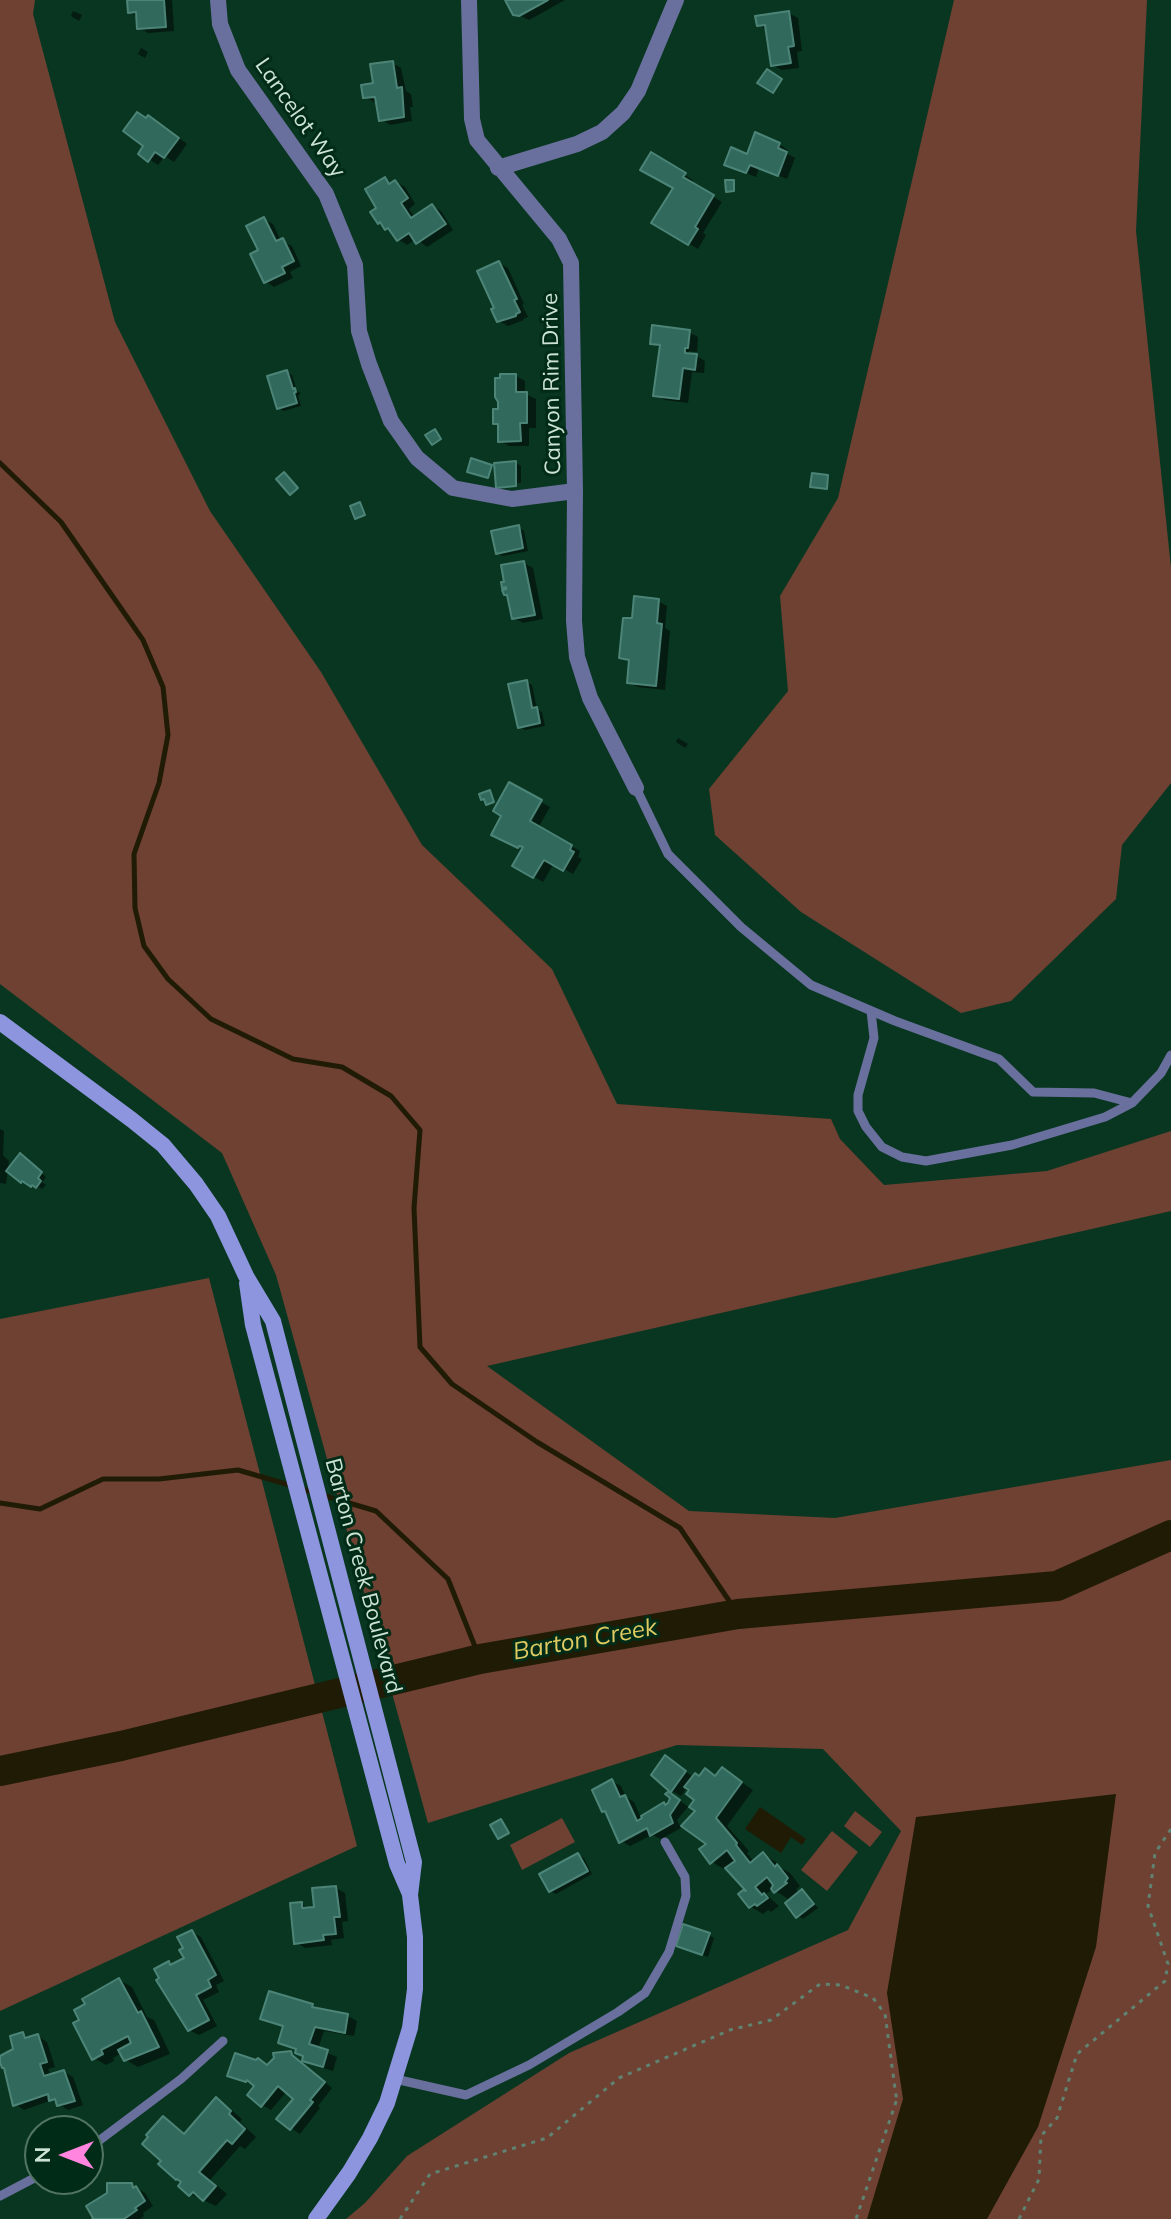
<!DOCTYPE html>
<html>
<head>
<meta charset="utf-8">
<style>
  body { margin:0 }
  #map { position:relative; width:1171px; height:2219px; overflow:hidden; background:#093620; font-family:Mulish,sans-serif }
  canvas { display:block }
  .north { position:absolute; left:24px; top:2115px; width:80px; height:80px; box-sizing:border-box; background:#002b17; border:2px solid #527563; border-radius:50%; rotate:270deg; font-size:22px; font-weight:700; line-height:32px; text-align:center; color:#cde4d5 }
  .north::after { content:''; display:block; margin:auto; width:28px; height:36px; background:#ff85df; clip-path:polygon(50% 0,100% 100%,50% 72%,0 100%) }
</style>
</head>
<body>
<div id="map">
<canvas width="1171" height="2219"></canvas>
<div class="north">N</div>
</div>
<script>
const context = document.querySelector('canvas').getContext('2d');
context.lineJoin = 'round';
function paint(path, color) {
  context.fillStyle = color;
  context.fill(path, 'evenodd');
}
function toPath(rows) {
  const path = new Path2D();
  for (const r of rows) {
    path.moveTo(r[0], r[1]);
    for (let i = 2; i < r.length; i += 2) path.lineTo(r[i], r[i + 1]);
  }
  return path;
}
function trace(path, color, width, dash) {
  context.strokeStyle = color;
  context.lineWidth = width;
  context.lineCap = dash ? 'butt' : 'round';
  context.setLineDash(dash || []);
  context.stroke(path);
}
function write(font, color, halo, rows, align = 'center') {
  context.font = font + ' Mulish,sans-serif';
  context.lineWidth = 6;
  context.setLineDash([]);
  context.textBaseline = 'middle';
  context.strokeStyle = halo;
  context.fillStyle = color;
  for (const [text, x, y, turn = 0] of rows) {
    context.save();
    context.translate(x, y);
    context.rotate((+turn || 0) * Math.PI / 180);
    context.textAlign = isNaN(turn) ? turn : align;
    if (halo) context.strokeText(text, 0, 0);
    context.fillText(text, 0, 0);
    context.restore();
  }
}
paint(toPath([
  [0,0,35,0,33,14,115,322,210,511,321,672,422,845,552,969,617,1104,831,1119,840,1139,884,1185,1047,1171,1171,1131,1171,1211,487,1366,689,1511,835,1518,1171,1460,1171,2219,346,2219,365,2203,407,2156,569,2053,848,1930,901,1831,823,1749,677,1745,428,1823,276,1275,222,1153,0,984],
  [954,0,1147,0,1136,231,1171,568,1171,783,1122,845,1116,899,1011,1001,961,1013,801,912,715,835,709,789,788,691,780,596,838,498],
  [209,1278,357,1846,0,2011,0,1319],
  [855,1811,882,1832,870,1847,844,1826],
  [562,1818,575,1842,522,1870,510,1845],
  [832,1831,858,1852,827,1891,801,1870]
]), '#6e4133');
paint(toPath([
  [1116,1794,1096,1947,1038,2127,987,2219,867,2219,903,2099,887,1993,916,1817],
  [760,1807,806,1839,802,1845,791,1837,781,1853,745,1829]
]), '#201b05');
paint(toPath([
  [129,0,172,0,174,31,148,33,139,28,138,17,130,12],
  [507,0,565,0,529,20,515,13],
  [73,11,82,15,79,21,71,16],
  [789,13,798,18,802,51,797,52,799,68,782,70,772,65,767,30,759,25],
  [141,48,148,52,145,58,138,54],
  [392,63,401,68,406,91,411,94,413,107,410,107,412,121,390,125,381,119,378,102,374,102,365,97],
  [147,120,158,122,187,144,174,162,165,156,158,165,141,154,146,146],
  [779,144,788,150,786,153,795,158,787,179,759,168,756,177,736,169,748,156],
  [651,155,693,180,691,183,722,202,703,233,706,235,698,249,654,222,676,188],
  [385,180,393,184,396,182,405,187,415,204,409,209,415,218,432,206,441,211,453,230,427,247,416,239,407,245,398,239,393,232,380,222,379,209],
  [264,219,273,224,281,241,292,246,301,266,290,272,293,278,274,287,265,281,260,251],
  [499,263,508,268,524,304,522,305,528,317,523,319,524,320,508,326,499,321],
  [689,332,698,337,697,352,688,351,705,361,704,373,692,372,688,403,665,400,656,395,661,348,652,343],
  [287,372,292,375,297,391,301,393,298,396,301,406,284,411,278,408],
  [516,376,525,381,525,394,536,399,536,428,529,428,529,446,509,446,500,441,500,426,495,423],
  [516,463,521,466,521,483,501,485,501,488,498,487],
  [518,527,524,531,528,551,503,556,497,553],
  [524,563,533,568,543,619,523,623,514,618,510,597,505,594,507,589,504,587],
  [658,601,667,606,665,628,670,631,665,690,638,687,629,682,631,662,621,657,634,620],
  [526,682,532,685,537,709,542,712,545,726,525,730,520,727],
  [678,738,688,744,685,748,676,742],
  [510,785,550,807,538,828,580,851,578,857,582,859,573,874,554,863,543,882,515,866,524,849,503,839,504,815],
  [0,1129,4,1131,3,1155,9,1161,6,1184,0,1183],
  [26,1159,46,1177,42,1182,46,1185,42,1189,39,1187,37,1189,28,1183],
  [674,1762,694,1778,716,1778,722,1769,753,1790,727,1826,749,1851,747,1853,754,1862,763,1855,776,1862,781,1868,790,1873,800,1886,796,1890,807,1895,818,1908,803,1919,798,1916,791,1901,773,1889,766,1894,779,1906,771,1912,768,1910,763,1914,751,1907,755,1899,727,1867,724,1869,712,1862,709,1844,698,1811,697,1800,691,1790,687,1787,681,1796,672,1791],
  [612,1781,621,1786,626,1797,634,1802,641,1818,678,1799,688,1807,677,1820,681,1828,661,1839,652,1835,630,1846,621,1841,608,1813,604,1811],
  [578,1855,584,1858,592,1874,556,1894,550,1891],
  [336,1888,345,1893,348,1921,342,1922,344,1938,331,1940,332,1945,305,1948,296,1942,301,1904,310,1909,316,1908],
  [192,1932,201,1937,224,1981,216,1985,219,1992,203,2000,217,2026,199,2035,189,2030,169,1964,173,1966,186,1959],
  [709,1935,714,1938,708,1957,683,1948],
  [119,1980,132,1987,147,2017,154,2020,170,2054,138,2067,126,2060,122,2053,113,2058,114,2061,106,2065,94,2058],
  [270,1993,313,2006,322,2011,348,2016,357,2021,354,2036,324,2031,318,2049,337,2057,333,2071,313,2065,304,2060,305,2056,298,2050,280,2042,285,2027,262,2018],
  [23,2034,30,2038,38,2036,47,2042,55,2067,48,2069,51,2076,64,2072,73,2077,83,2105,68,2110,52,2100,24,2110,15,2104,16,2050],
  [291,2053,332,2088,318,2106,320,2108,300,2134,291,2128,296,2098,287,2091,271,2110,262,2105,257,2086,230,2075,269,2067],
  [216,2100,228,2107,242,2119,240,2122,256,2137,245,2149,240,2146,210,2180,227,2194,216,2206,190,2194,184,2183,164,2160,164,2119,186,2135],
  [132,2185,145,2193,153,2206,143,2213,144,2216,140,2219,95,2219]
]), '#0007');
trace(toPath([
  [0,463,61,522,143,640,163,687,168,735,159,783,134,854,135,908,144,946,168,979,211,1019,293,1059,342,1067,391,1096,420,1130,414,1208,420,1347,452,1384,537,1442,680,1528,738,1614],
  [302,1489,376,1511,448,1579,480,1659],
  [0,1503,40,1509,103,1479,159,1479,238,1470,293,1486]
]), '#201b05', 5);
trace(toPath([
  [0,1771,121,1746,480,1659,738,1614,1057,1586,1171,1535]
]), '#201b05', 30);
const building = toPath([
  [127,0,164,0,166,27,137,29,136,12,128,13,127,0],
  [505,0,548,0,519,16,513,15,505,0],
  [789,11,794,46,788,47,791,63,771,66,765,25,757,26,755,16,789,11],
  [393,61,397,88,402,87,404,117,379,121,375,97,363,98,361,85,373,83,370,64,393,61],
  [767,69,782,79,773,93,757,83,767,69],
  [137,112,146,118,148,115,179,138,164,158,155,152,148,162,138,154,143,146,123,131,137,112],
  [755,132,780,143,778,148,787,152,778,176,750,165,746,173,724,165,731,147,747,154,755,132],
  [651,152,686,173,683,177,714,195,695,227,698,229,688,245,651,223,673,188,640,170,651,152],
  [385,177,389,184,395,180,408,198,401,203,411,218,432,204,446,224,416,244,409,233,397,241,388,228,385,230,380,222,378,224,370,212,376,208,365,189,385,177],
  [725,180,734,180,734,191,726,192,725,180],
  [264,217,276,241,283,238,294,261,282,267,285,273,264,283,250,254,258,250,246,226,264,217],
  [499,261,517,299,514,300,520,312,516,314,516,316,497,322,491,309,494,308,477,271,499,261],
  [652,325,690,330,688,348,685,348,685,353,697,354,695,370,683,368,679,399,653,396,660,345,650,344,652,325],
  [287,370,293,389,295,388,296,392,294,393,297,403,277,409,267,376,287,370],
  [500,374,516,374,516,392,527,392,527,423,520,423,521,441,498,442,498,424,493,424,493,409,498,409,498,402,495,397,495,378,500,378,500,374],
  [435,429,441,439,432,445,425,435,435,429],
  [471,458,492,465,488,478,467,472,471,458],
  [516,461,516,486,496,488,494,463,516,461],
  [284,472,298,488,290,495,276,479,284,472],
  [812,473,828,475,827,489,810,487,812,473],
  [360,502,365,515,355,519,350,506,360,502],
  [519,525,523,548,496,554,491,531,519,525],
  [524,561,535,615,512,619,507,595,504,595,502,590,506,589,506,587,502,588,501,582,504,582,501,565,524,561],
  [634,596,659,599,657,623,662,624,656,686,627,683,629,660,619,658,623,618,632,618,634,596],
  [527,680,532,708,537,707,540,723,518,728,508,684,527,680],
  [509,782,542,800,530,821,572,845,570,850,574,852,563,871,544,860,533,878,512,866,523,847,519,846,518,848,491,835,501,816,493,811,509,782],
  [490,790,494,802,486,805,484,799,481,800,479,794,490,790],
  [20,1153,42,1172,38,1178,41,1181,36,1188,32,1185,31,1187,22,1181,21,1183,6,1171,20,1153],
  [665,1755,686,1771,671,1792,669,1792,680,1800,670,1815,673,1823,650,1836,647,1828,619,1843,605,1811,602,1812,592,1790,612,1779,620,1797,625,1795,637,1821,642,1818,641,1816,664,1802,665,1805,668,1803,670,1798,665,1794,669,1791,651,1775,665,1755],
  [722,1767,742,1782,716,1818,737,1843,736,1845,750,1863,763,1852,775,1867,777,1864,788,1878,785,1882,787,1883,774,1893,771,1889,773,1885,767,1877,755,1887,762,1895,764,1893,768,1898,757,1906,755,1904,749,1908,738,1894,743,1890,746,1891,725,1868,735,1861,727,1850,710,1864,699,1849,706,1844,681,1826,695,1811,689,1807,694,1800,686,1794,689,1790,684,1787,695,1773,699,1776,705,1768,715,1776,722,1767],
  [501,1819,509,1833,498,1839,490,1825,501,1819],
  [578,1853,588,1871,549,1892,539,1874,578,1853],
  [336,1886,340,1917,334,1917,336,1934,323,1935,324,1940,294,1944,290,1903,302,1902,302,1908,314,1907,312,1888,336,1886],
  [802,1889,814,1904,796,1918,785,1903,802,1889],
  [683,1924,710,1933,702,1955,676,1946,683,1924],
  [192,1930,216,1975,208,1980,211,1987,196,1995,209,2020,188,2031,156,1980,159,1978,154,1969,169,1961,170,1965,184,1958,179,1950,183,1948,177,1937,192,1930],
  [119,1978,138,2013,141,2011,159,2047,124,2061,118,2050,131,2043,128,2036,101,2050,103,2054,92,2060,73,2023,79,2020,74,2010,85,2004,82,1999,119,1978],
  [269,1991,313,2004,312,2007,348,2014,345,2033,315,2027,309,2044,328,2050,323,2067,302,2061,303,2056,295,2053,296,2049,278,2043,283,2026,260,2019,269,1991],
  [23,2032,25,2038,38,2034,47,2062,40,2064,44,2076,64,2070,75,2101,57,2106,55,2099,49,2101,48,2094,13,2106,4,2068,2,2068,0,2062,0,2056,13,2049,10,2036,23,2032],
  [291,2051,292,2055,325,2082,310,2100,313,2102,290,2130,276,2119,293,2099,278,2086,261,2107,247,2095,254,2086,247,2080,246,2082,227,2076,235,2053,256,2060,258,2058,267,2065,274,2058,273,2053,291,2051],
  [216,2097,231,2111,229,2114,245,2129,232,2144,227,2140,199,2172,216,2186,203,2201,193,2192,189,2196,178,2186,181,2182,177,2179,176,2180,158,2164,161,2161,142,2144,148,2137,146,2135,163,2116,184,2134,216,2097],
  [107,2183,132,2183,133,2188,136,2186,145,2201,135,2208,137,2210,124,2219,92,2219,93,2218,86,2206,107,2193,107,2183]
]);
paint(building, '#32695d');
trace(building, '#4d8478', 2);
trace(toPath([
  [400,2219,430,2174,547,2138,619,2078,730,2030,771,2020,820,1984,841,1985,873,1998,885,2014,896,2096,898,2096,856,2219],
  [1019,2219,1039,2179,1041,2136,1057,2118,1077,2054,1165,1981,1168,1964,1148,1906,1155,1853,1171,1829]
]), '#608371', 3, [4, 6]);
trace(toPath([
  [636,788,668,854,741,927,811,985,895,1021,999,1059,1033,1092,1094,1093,1132,1103,1161,1073,1171,1055],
  [871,1011,874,1038,858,1095,858,1111,866,1127,882,1147,902,1157,926,1161,1012,1145,1105,1117,1132,1103],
  [395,2079,466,2095,529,2065,618,2012,645,1993,669,1952,686,1896,685,1877,665,1842],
  [88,2149,181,2079,223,2041],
  [0,2196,40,2175]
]), '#6a709d', 9);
trace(toPath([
  [218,0,220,24,238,70,326,194,355,265,359,331,369,364,391,421,417,458,453,488,512,499,575,491],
  [469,0,472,119,477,140,559,239,571,263,575,491,574,621,577,657,590,698,636,788],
  [498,168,577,144,602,132,623,113,638,91,676,0]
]), '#6a709d', 16);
trace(toPath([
  [0,1022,132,1120,163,1145,196,1184,218,1216,246,1276,273,1321,414,1862,410,1895,415,1937,415,1989,410,2028,387,2103,370,2138,349,2173,316,2219],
  [247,1283,253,1325,397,1864,410,1894]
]), '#8c95dd', 16);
write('22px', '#cde4d5', '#002b17', [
  ["Lancelot Way",300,118,55],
  ["Canyon Rim Drive",552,384,-91],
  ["Barton Creek Boulevard",363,1576,75]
]);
write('italic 24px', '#dfca62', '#002b17', [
  ["Barton Creek",585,1640,-10]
]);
</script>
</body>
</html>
